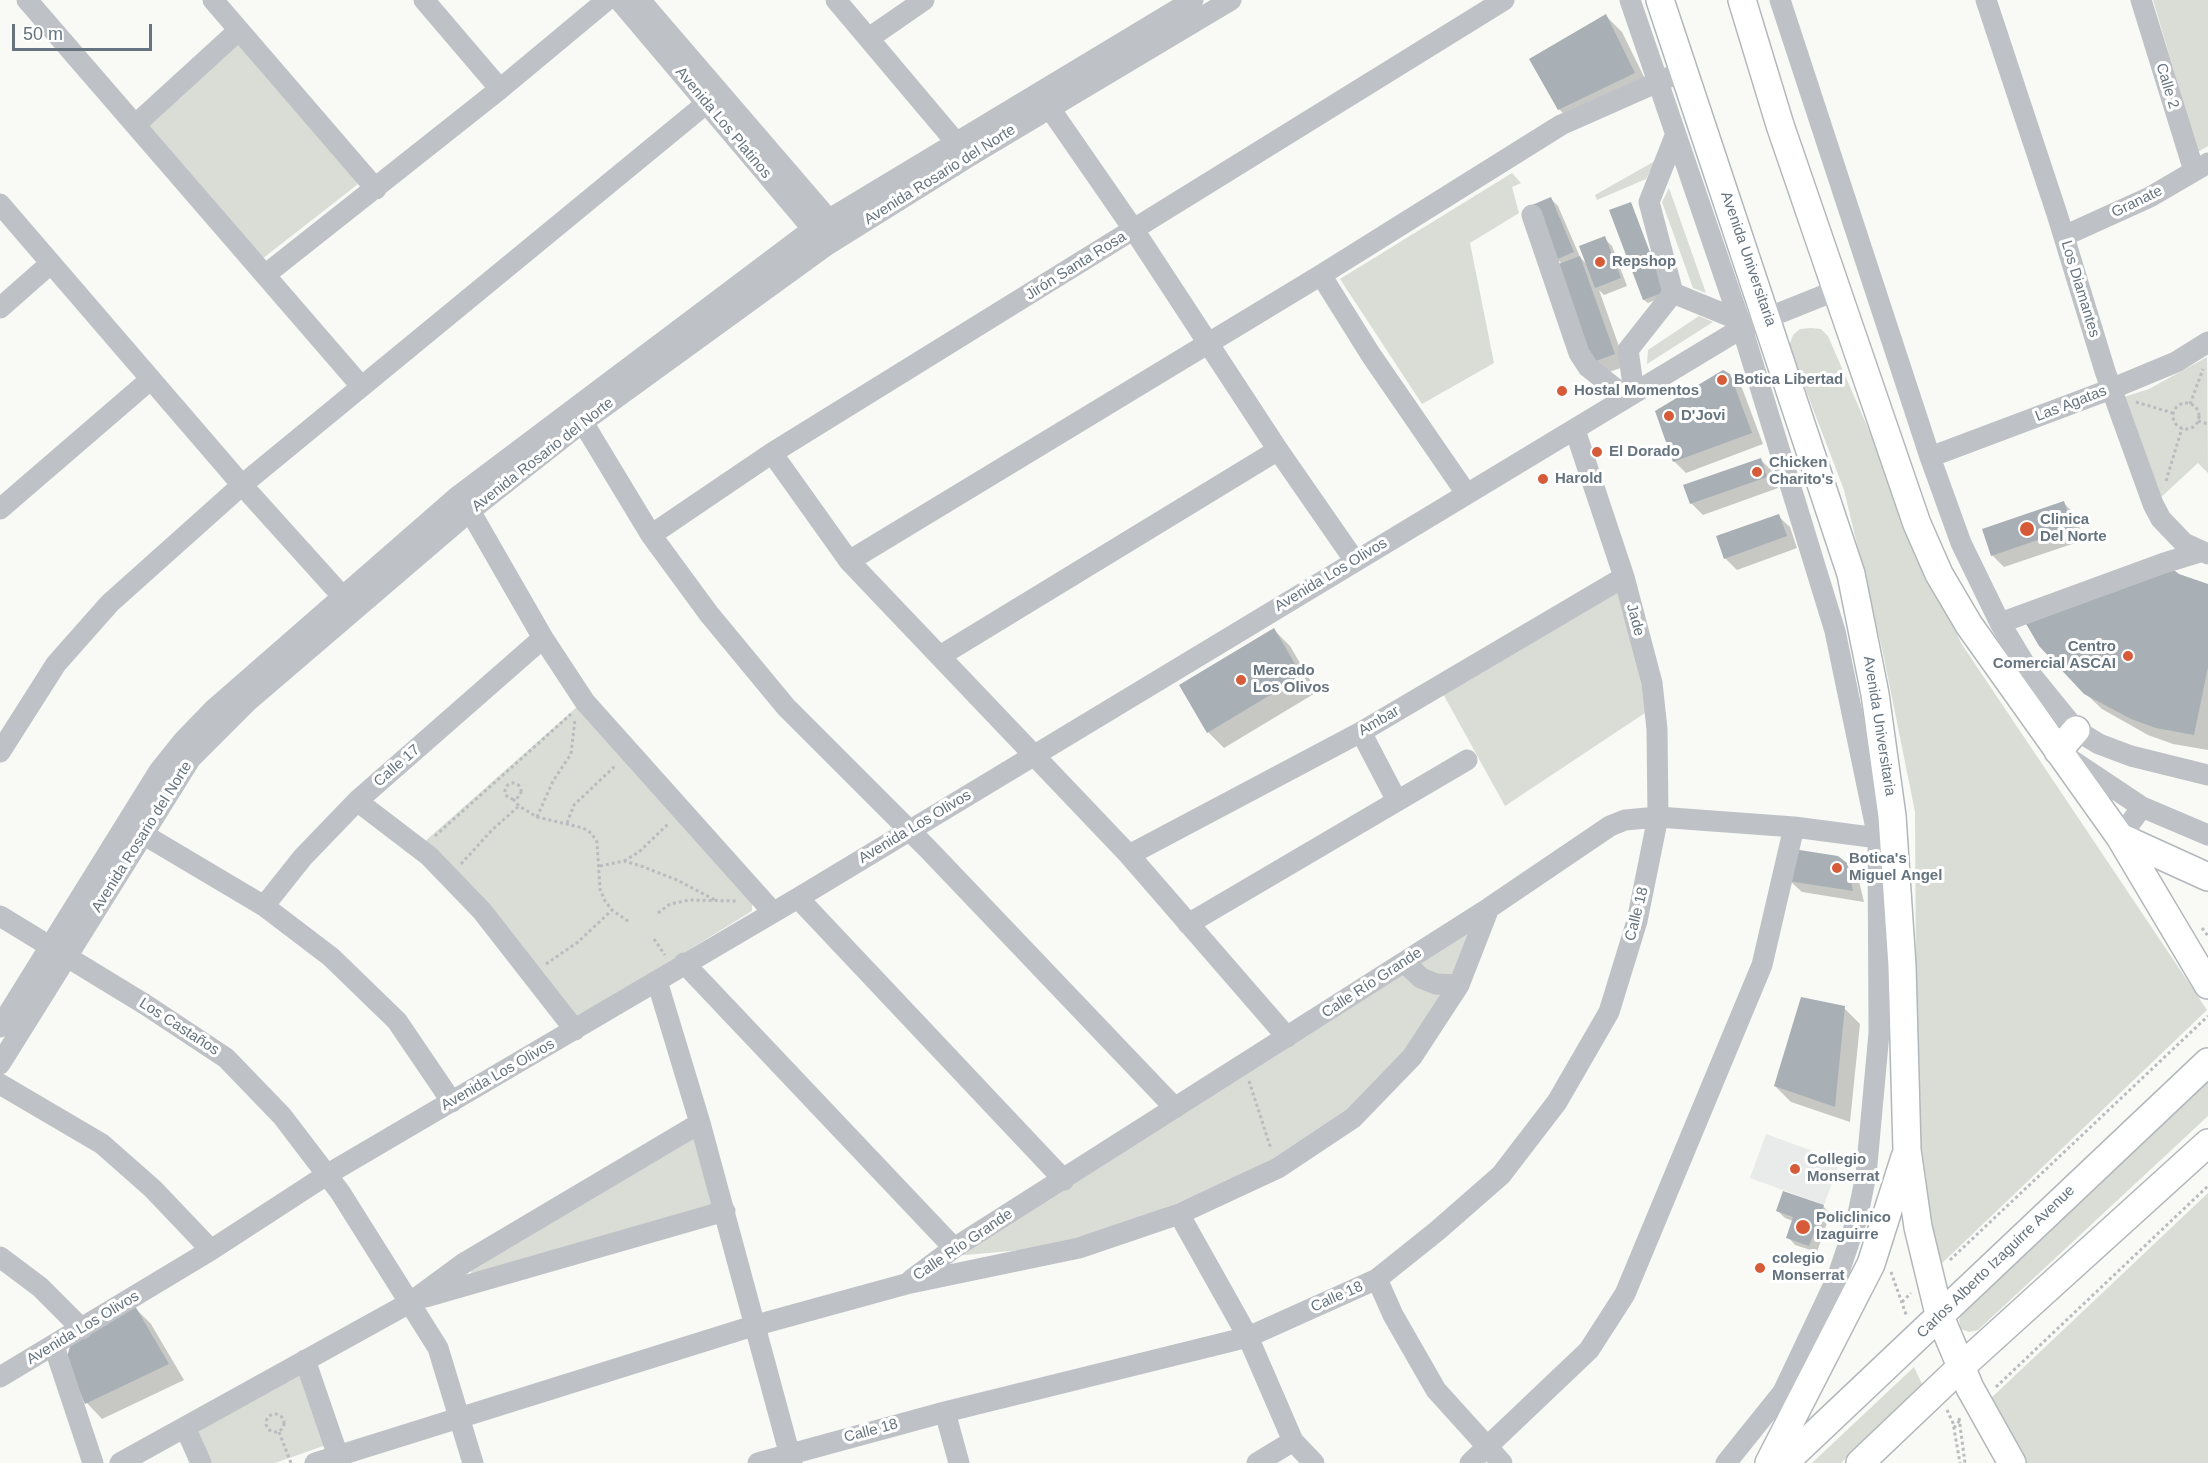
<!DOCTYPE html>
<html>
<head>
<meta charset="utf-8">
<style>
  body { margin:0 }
  #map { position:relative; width:2208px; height:1463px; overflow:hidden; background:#f9f9f6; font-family:Helvetica,sans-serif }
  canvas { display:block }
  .scale { position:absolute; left:12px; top:24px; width:140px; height:27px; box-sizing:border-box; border:3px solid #66747f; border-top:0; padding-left:8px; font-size:18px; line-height:21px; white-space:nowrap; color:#66747f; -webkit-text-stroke:4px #fff; paint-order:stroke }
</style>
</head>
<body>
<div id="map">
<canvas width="2208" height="1463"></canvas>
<div class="scale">50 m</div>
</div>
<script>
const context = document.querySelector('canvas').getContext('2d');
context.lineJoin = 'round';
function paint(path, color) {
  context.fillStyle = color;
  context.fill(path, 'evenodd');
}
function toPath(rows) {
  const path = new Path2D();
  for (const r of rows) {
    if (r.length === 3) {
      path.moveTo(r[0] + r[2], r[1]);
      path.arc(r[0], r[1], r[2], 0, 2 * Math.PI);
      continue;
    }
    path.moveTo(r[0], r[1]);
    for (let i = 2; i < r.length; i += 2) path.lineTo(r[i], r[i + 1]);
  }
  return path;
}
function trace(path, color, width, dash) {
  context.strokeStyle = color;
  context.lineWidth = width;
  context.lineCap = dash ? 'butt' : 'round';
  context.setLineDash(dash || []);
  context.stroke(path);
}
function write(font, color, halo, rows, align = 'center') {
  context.font = font + ' Helvetica,sans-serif';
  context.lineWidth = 6;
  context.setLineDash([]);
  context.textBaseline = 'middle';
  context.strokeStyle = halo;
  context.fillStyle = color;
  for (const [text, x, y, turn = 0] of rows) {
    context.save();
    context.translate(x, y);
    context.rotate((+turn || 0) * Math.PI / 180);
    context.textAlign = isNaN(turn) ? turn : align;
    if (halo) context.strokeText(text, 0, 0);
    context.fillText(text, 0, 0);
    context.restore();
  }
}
paint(toPath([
  [1766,1134,1840,1161,1824,1205,1750,1178]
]), '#e9eaea');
paint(toPath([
  [2153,0,2208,0,2208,146,2198,152],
  [238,42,362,181,262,259,147,127],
  [1655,161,1646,179,1597,200,1595,195],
  [1512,173,1521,183,1512,187,1519,213,1470,243,1494,363,1422,404,1340,279],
  [1669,188,1706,293,1693,288,1662,202],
  [1699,316,1713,322,1647,364,1648,350],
  [1811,328,1821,329,1828,336,1961,643,2207,1010,1938,1267,1917,1164,1915,812,1883,653,1844,490,1789,346,1793,335,1800,329],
  [2207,357,2208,473,2198,463,2158,500,2124,397,2149,389],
  [1619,588,1648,711,1505,806,1442,692],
  [578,706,752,895,752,911,580,1017,571,1015,524,948,475,891,423,843],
  [1473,924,1448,989,1405,1054,1340,1117,1274,1160,1175,1204,1079,1240,1033,1249,954,1256],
  [2208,1082,2208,1116,1978,1330,1969,1332,1961,1329,1959,1320,1962,1313],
  [696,1131,716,1207,472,1278,470,1264],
  [2208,1193,2208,1463,2027,1463,1988,1401],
  [1914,1367,1922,1384,1841,1463,1812,1463],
  [303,1370,329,1444,275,1463,208,1463,194,1432]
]), '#d9ddd6');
paint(toPath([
  [1606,16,1622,32,1650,89,1575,125,1559,109],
  [1551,199,1558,206,1580,257,1588,266,1604,238,1612,246,1627,286,1604,295,1599,290,1626,366,1601,375,1562,264,1557,259],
  [1630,204,1667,295,1648,303,1644,300],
  [1729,375,1742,388,1763,444,1686,473,1674,461],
  [1760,459,1772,471,1778,488,1703,515,1691,503],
  [2064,503,2075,515,2084,540,2004,567,1992,555],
  [1778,516,1790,527,1797,548,1737,570,1725,558],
  [2178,575,2208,585,2208,750,2173,744,2148,735,2102,709,2085,693],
  [1274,630,1290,646,1317,692,1224,748,1208,732],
  [1846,864,1858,877,1864,902,1802,892,1790,881],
  [1844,1008,1860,1024,1850,1122,1791,1102,1775,1086],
  [1823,1206,1830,1214,1817,1252,1795,1245,1788,1237,1793,1221,1785,1218,1777,1210],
  [135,1308,151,1324,184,1380,102,1419,87,1403,68,1360]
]), '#0003');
paint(toPath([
  [1606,14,1635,73,1558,110,1529,59],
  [1551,197,1574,252,1555,260,1532,205],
  [1631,202,1665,292,1643,300,1609,210],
  [1605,236,1621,278,1595,288,1579,246],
  [1580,256,1615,354,1588,364,1553,266],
  [1723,370,1730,374,1752,433,1673,462,1655,411],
  [1761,458,1767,477,1690,504,1683,485],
  [2064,501,2073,528,1991,556,1982,529],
  [1779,514,1787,536,1724,559,1716,536],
  [2171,568,2179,574,2208,584,2208,667,2194,735,2156,728,2131,719,2084,694,2039,646,2025,622],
  [1274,628,1302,676,1207,733,1179,685],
  [1793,849,1838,856,1847,863,1853,891,1788,881],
  [1801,997,1845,1006,1835,1107,1774,1086],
  [1783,1191,1824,1205,1809,1246,1786,1238,1793,1217,1776,1211],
  [135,1306,169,1364,85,1404,66,1361,70,1346]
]), '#a8afb5');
const major = toPath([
  [1660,0,1851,574,1875,694,1892,816,1902,966,1907,1150,1918,1227,1939,1314,1970,1388,2012,1463],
  [1742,0,1780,125,1917,524,1939,574,1969,625,2120,837,2208,985],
  [2058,751,2076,730],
  [2120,837,2208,877],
  [1769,1463,1871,1264,1905,1157],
  [1784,1463,2208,1062],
  [1860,1463,1962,1366,2208,1143]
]);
trace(major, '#b2b7bb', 30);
trace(toPath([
  [2136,402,2173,413],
  [2186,416,13],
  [2190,404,2203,369],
  [2198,421,2208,424],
  [2166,481,2182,428],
  [513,791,8],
  [513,799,519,806,537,817,583,828,591,833,597,842,600,889,605,901,612,910,629,922],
  [537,817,553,781,571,754,575,719],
  [567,823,574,805,615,766],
  [435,836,571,714],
  [624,861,639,852,668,824],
  [461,864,491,831,519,806],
  [600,866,624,861,641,866,677,880,715,900],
  [658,913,670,904,690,900,737,901],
  [2202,928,2208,936],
  [654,939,665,955],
  [546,964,578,942,612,910],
  [1249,1081,1271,1149],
  [1950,1260,2208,1016],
  [1891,1272,1907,1317],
  [1902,1302,1911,1293],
  [1996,1387,2208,1186],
  [1947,1410,1953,1423,1960,1463],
  [275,1423,9],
  [1959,1418,1965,1463],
  [1954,1428,1960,1420],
  [279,1432,291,1463]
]), '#b9bcbf', 3, [3, 3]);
trace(toPath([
  [27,0,361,386],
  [213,0,376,189],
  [424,0,500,89],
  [619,0,822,240],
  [640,0,837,229],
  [836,0,965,153],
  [1630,0,1742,328,1835,631,1878,838,1879,1033,1866,1175,1857,1219,1837,1278,1783,1392,1726,1463],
  [1780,0,1930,457,1961,543,2000,623,2032,676,2076,730,2099,744,2131,756,2208,775],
  [1986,0,2057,214,2105,371,2153,504,2161,519,2184,543,2208,554],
  [2141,0,2194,171],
  [869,38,924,0],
  [1042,97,1134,230,1278,450,1355,561],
  [135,125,239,30],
  [0,204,242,485,352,607],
  [1532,215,1579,353,1588,367,1626,397],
  [2064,236,2150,197,2208,163],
  [265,275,500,89,607,0],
  [1321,275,1371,355,1466,493],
  [1673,293,1739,320],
  [0,308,50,264],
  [1634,392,1628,350,1673,293,1649,202,1675,136],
  [576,411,651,535,709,614,786,707,928,849,1175,1108],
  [772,453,849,561,1129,855,1287,1037],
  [1930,457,2111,389,2176,362,2208,342],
  [462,502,470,511,543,638,585,702,772,911],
  [0,509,151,379],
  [651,535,772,453,1504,0],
  [849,561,1321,275,1561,125,1683,71],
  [2000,623,2164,563,2200,552],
  [940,656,1278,450],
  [1361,732,1397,801],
  [0,752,56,664,110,603,242,485,719,93],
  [2067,757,2142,807,2208,835],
  [357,801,429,856,482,911,575,1030],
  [131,827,264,906,331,957,397,1021,452,1102],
  [2120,837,2142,807],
  [1129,855,1361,732,1624,577],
  [798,898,1064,1180],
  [264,906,303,857,357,801,543,638],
  [0,916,146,1005,226,1058,282,1116,340,1192,438,1348,473,1463],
  [1188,924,1467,760],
  [1404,962,1421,978,1436,984,1459,985],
  [684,963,954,1248],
  [657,981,700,1123,792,1463],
  [0,1027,159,771,183,741,213,710,457,497,813,229,1193,0],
  [0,1064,191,758,247,702,470,511,583,422,827,245,968,157,1231,0],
  [0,1084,102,1144,153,1189,211,1250],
  [1179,1214,1248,1337,1293,1441,1314,1463],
  [0,1257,40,1287,82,1329],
  [1377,1279,1393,1315,1436,1390,1502,1463],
  [911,1280,954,1248,1489,908,1610,826,1625,820,1658,817,1794,827,1878,838],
  [426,1297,725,1211],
  [54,1346,93,1463],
  [305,1360,338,1456],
  [0,1377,211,1250,328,1174,798,898,1742,328,1837,290],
  [945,1412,959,1463],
  [185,1427,201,1463],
  [120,1463,411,1302,464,1263,700,1123],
  [315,1463,753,1326,906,1284,1079,1248,1179,1214,1278,1168,1353,1118,1412,1057,1459,985,1489,908],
  [758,1463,945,1412,1248,1337,1377,1279,1437,1231,1501,1175,1557,1102,1609,1012,1637,921,1658,817,1657,729,1652,683,1624,577,1575,430],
  [1257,1463,1293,1441],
  [1470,1463,1589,1350,1625,1294,1762,965,1794,827]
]), '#bec2c6', 21);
trace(major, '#fff', 27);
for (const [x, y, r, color] of [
  [1600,262,6,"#d65c39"],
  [1722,380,6,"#d65c39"],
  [1562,391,6,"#d65c39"],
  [1669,416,6,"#d65c39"],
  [1597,452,6,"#d65c39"],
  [1757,472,6,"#d65c39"],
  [1543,479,6,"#d65c39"],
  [2027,529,8,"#d65c39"],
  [2128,656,6,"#d65c39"],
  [1241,680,6,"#d65c39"],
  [1837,868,6,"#d65c39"],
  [1795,1169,6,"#d65c39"],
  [1803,1227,8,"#d65c39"],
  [1760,1268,6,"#d65c39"]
]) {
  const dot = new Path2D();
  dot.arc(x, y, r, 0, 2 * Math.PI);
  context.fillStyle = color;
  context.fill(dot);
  trace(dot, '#fff', 2);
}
write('15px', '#66747f', '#fff', [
  ["Calle 2",2167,86,73],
  ["Avenida Los Platinos",723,123,50],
  ["Avenida Rosario del Norte",940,175,-32],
  ["Granate",2137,202,-26],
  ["Avenida Universitaria",1748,259,71],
  ["Jirón Santa Rosa",1076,266,-32],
  ["Los Diamantes",2080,289,73],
  ["Las Agatas",2071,404,-21],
  ["Avenida Rosario del Norte",543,455,-38],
  ["Avenida Los Olivos",1331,575,-31],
  ["Jade",1635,620,75],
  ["Ambar",1379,721,-30],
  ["Avenida Universitaria",1879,726,81],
  ["Calle 17",397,766,-41],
  ["Avenida Los Olivos",915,827,-31],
  ["Avenida Rosario del Norte",142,837,-58],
  ["Calle 18",1637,914,-76],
  ["Calle Río Grande",1372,983,-33],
  ["Los Castaños",179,1027,33],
  ["Avenida Los Olivos",498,1075,-30],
  ["Calle Río Grande",963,1245,-34],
  ["Carlos Alberto Izaguirre Avenue",1996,1262,-44],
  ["Calle 18",1337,1297,-24],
  ["Avenida Los Olivos",83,1328,-31],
  ["Calle 18",871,1431,-15]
]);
write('bold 15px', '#66747f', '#fff', [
  ["Repshop",1612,262],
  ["Botica Libertad",1734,380],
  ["Hostal Momentos",1574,391],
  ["D'Jovi",1681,416],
  ["El Dorado",1609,452],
  ["Chicken",1769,463],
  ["Charito's",1769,480],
  ["Harold",1555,479],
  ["Clinica",2040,520],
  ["Del Norte",2040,537],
  ["Centro",2116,647,"right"],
  ["Comercial ASCAI",2116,664,"right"],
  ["Mercado",1253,671],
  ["Los Olivos",1253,688],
  ["Botica's",1849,859],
  ["Miguel Angel",1849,876],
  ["Collegio",1807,1160],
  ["Monserrat",1807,1177],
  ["Policlinico",1816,1218],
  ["Izaguirre",1816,1235],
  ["colegio",1772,1259],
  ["Monserrat",1772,1276]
], 'left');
</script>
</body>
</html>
